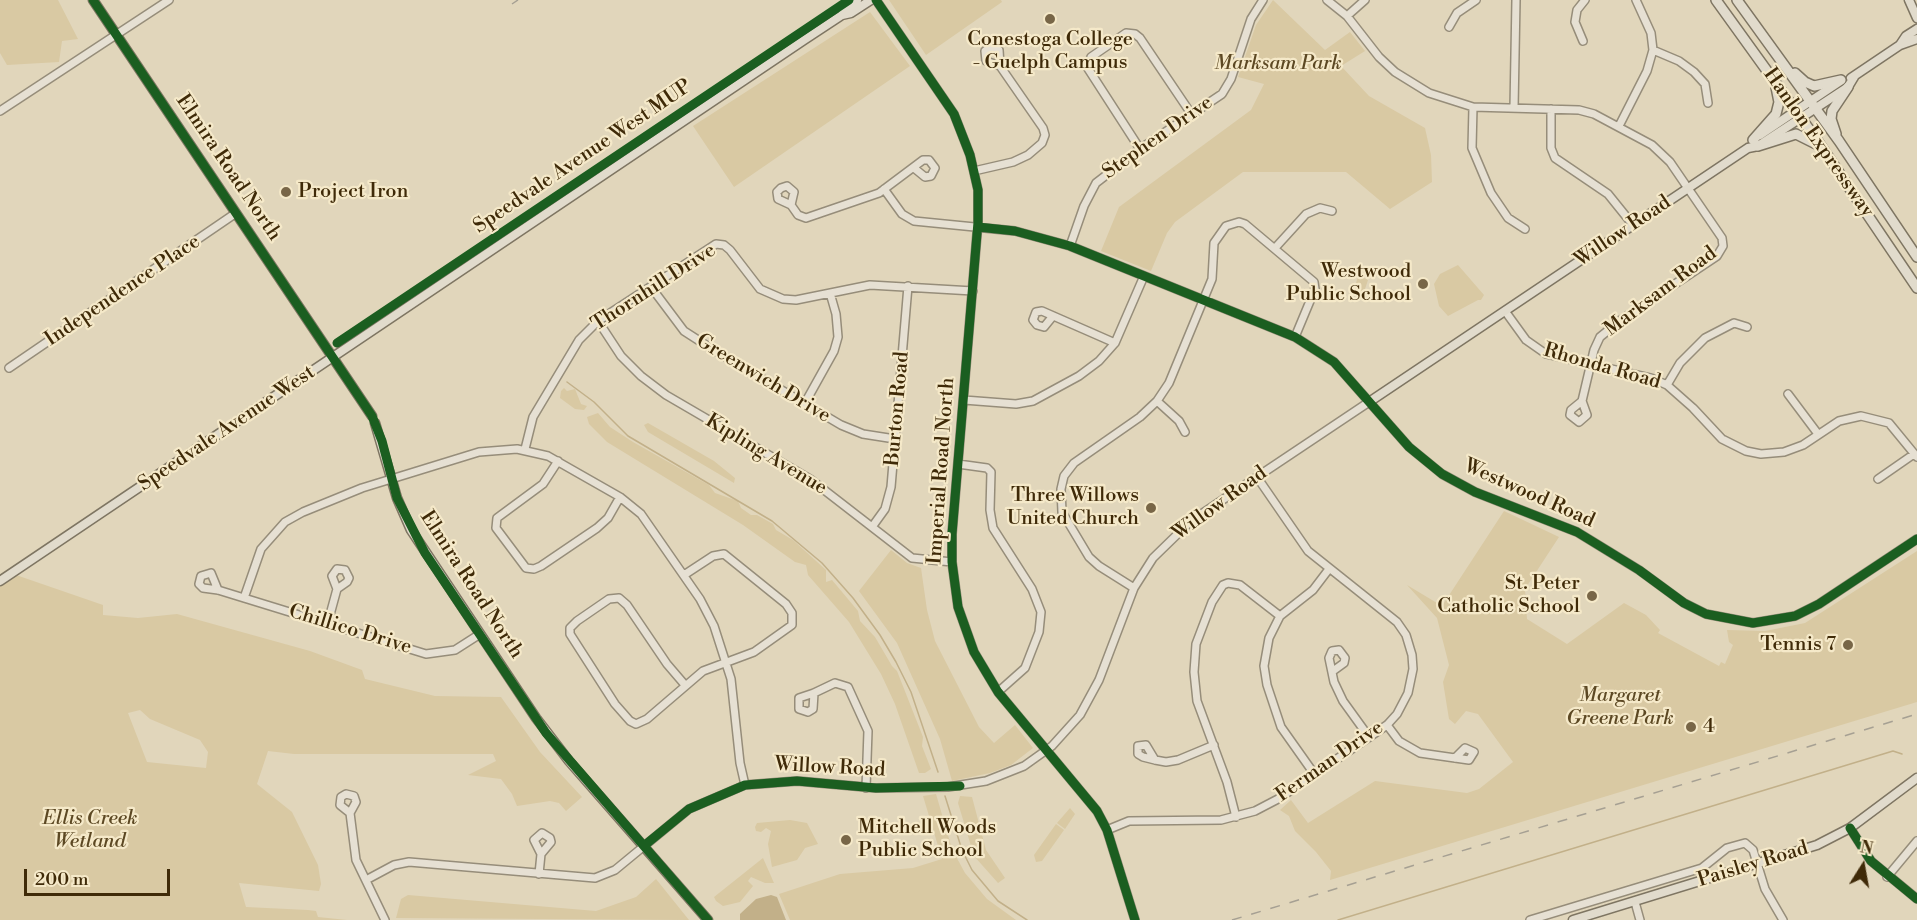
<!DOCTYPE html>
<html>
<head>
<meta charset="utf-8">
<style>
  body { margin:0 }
  #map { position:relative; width:1917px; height:920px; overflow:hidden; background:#e1d6bb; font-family:"Libre Bodoni",serif }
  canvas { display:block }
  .north { position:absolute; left:1833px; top:836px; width:60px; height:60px; -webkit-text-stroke:4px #f5e9c9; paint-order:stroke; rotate:11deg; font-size:16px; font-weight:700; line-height:24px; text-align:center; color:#3f2a08 }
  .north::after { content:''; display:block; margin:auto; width:21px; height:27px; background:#3f2a08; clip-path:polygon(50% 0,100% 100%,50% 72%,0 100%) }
  .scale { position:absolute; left:24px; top:869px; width:146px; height:27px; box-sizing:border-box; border:3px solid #3f2a08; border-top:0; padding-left:8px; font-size:18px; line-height:21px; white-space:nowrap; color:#3f2a08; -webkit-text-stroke:4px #f5e9c9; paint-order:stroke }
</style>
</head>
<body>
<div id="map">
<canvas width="1917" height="920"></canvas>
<div class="north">N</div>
<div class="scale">200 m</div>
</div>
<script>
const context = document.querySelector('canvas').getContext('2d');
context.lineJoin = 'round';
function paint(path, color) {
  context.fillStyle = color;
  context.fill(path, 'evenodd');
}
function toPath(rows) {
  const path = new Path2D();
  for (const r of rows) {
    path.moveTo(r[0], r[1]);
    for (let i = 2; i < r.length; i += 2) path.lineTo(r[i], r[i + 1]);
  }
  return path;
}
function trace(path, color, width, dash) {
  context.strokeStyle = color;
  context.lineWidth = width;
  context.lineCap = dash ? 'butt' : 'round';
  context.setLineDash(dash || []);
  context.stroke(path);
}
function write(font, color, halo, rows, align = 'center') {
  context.font = font + ' "Libre Bodoni",serif';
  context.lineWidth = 4.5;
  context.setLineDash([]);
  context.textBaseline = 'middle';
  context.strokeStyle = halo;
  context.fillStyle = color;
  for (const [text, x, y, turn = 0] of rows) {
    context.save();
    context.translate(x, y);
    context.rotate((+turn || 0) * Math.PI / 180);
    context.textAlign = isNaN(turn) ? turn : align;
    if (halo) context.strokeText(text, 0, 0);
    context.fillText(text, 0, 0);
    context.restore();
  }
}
paint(toPath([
  [0,0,58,0,78,39,62,41,59,62,7,65,0,53],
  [889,0,1001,0,1002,2,926,55],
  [1273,0,1325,50,1350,32,1365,51,1341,66,1369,96,1425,128,1431,155,1432,182,1390,209,1346,172,1243,172,1175,222,1167,233,1151,271,1101,251,1119,207,1251,110,1264,84,1238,77,1256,25],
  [870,12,910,66,734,187,693,126],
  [1458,265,1484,295,1481,300,1478,300,1448,316,1439,306,1434,284,1440,274],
  [1358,275,1368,280,1362,298,1357,296,1355,288],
  [564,388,567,391,575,389,581,404,587,406,584,410,575,409,560,398,561,391],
  [598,413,610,427,633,442,709,485,715,493,738,501,741,508,751,515,757,515,773,524,776,530,793,540,826,570,826,582,832,580,858,611,860,621,875,637,892,666,897,671,923,737,922,746,931,769,925,773,919,773,895,704,881,674,849,622,808,575,806,565,795,562,743,525,607,442,589,424,587,417],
  [648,423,714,461,735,478,734,483,648,432,644,425],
  [1504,511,1559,537,1525,589,1527,619,1567,644,1624,603,1646,615,1660,630,1658,633,1719,666,1721,662,1725,664,1733,645,1729,642,1727,630,1765,631,1805,623,1917,551,1917,702,1330,880,1331,871,1316,852,1295,831,1289,816,1280,810,1291,800,1308,823,1375,781,1467,793,1479,789,1513,762,1478,714,1466,711,1455,724,1449,719,1443,682,1449,665,1437,618,1407,585,1442,606],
  [891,550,907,563,921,568,927,610,935,641,979,727,994,743,1015,725,1033,748,1011,765,990,773,952,781,940,739,897,643,859,591],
  [16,575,103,605,103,615,138,618,177,614,310,651,362,670,365,679,435,696,501,697,540,752,582,797,566,811,559,803,550,801,517,806,512,794,501,779,468,775,496,761,493,754,294,754,268,751,257,784,292,812,318,865,321,884,319,891,239,883,246,907,308,910,316,911,318,917,347,920,0,920,0,585],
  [140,710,150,719,200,740,208,752,206,768,147,762,128,713],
  [936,794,952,849,965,873,987,899,1016,920,790,920,779,894,840,874,913,868,942,859,923,796],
  [960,796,972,797,986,850,1005,878,998,883,974,856,958,803],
  [1070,808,1075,814,1065,829,1057,823],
  [790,820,807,823,818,844,805,848,797,860,772,867,768,844,771,831,766,828,761,832,756,831,755,827,757,823],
  [1056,824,1064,830,1042,861,1036,862,1034,855],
  [763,858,774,883,765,883,751,877,748,881,753,886,740,902,723,906,716,901,714,897],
  [656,879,689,920,396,918,401,899,408,895,596,911,636,897]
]), '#d9c9a3');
paint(toPath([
  [771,895,777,897,786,920,740,920,740,914,756,899]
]), '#c2b089');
trace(toPath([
  [567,382,594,402,628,436,772,521,822,563,853,598,880,635,896,662,911,692,938,772],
  [945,796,962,850,972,870,998,901,1027,920],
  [1338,920,1893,751,1902,754]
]), '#c2b089', 1.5);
const minor = toPath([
  [876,0,954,114,970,155,978,190,978,222,952,534,952,562,958,607,974,652,998,692,1097,811,1107,830,1135,920],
  [1327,0,1347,16,1379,57,1395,72,1429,93,1473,107,1579,110,1594,114,1652,145,1670,162,1722,238,1723,246,1717,256,1621,320,1600,337,1594,350,1582,401,1587,415,1579,422,1570,415,1571,410,1582,401],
  [1347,16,1365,0],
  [1449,27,1457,13,1476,0],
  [1583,41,1575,22,1577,10,1585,0],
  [1653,50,1679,61,1694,72,1705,84,1708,103],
  [1473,107,1472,148,1491,193,1508,218,1525,229],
  [1514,108,1516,0],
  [1551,109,1551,148,1555,158,1608,194,1633,225],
  [0,111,169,0],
  [1619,126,1647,71,1653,50,1651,33,1636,0],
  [1140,149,1087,67,1091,57,1126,33,1135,34,1140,38,1192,115],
  [974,171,1013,162,1028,155,1042,143,1045,135,1043,128,1000,66,999,50,991,47,985,51,986,61,1000,66],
  [884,189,902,214,914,221,1015,231,1070,246,1295,337,1334,362,1409,447,1442,474,1475,492,1577,532,1639,570,1684,603,1706,614,1753,623,1795,616,1819,604,1917,539],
  [791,205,794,192,787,186,781,188,777,192,778,199,791,205,798,215,806,218,879,193,923,160,929,160,935,168,931,176,925,177,914,168],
  [1070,246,1084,206,1096,183,1140,149,1222,94,1231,79,1251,19,1263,0],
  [1275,248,1306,214,1320,208,1332,211],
  [651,287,684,331,712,349,841,425,863,434,895,439],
  [1505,311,1526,340,1546,354,1651,378,1667,385,1693,408,1722,439,1746,451,1761,454,1784,452,1803,445,1839,421,1861,416,1889,423,1917,457],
  [1053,316,1044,327,1037,325,1033,320,1036,312,1042,311,1115,343],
  [598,321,621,356,641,376,666,395,810,479,912,558,952,562],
  [9,368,236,213],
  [1667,385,1680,363,1705,338,1734,323,1747,327],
  [1788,394,1818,434],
  [964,400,1016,404,1033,401,1079,376,1099,361,1115,343,1144,276],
  [1157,401,1179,421,1185,432],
  [805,403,834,351,838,337,836,314,830,293],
  [525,449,533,417,579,340,598,321,716,244,724,245,730,250,760,289,783,299,796,300,870,285,973,291],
  [558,461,543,484,497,518,496,528,526,568,534,569,541,566,597,528,608,518,620,497],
  [958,464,987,468,991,472,990,510,993,528,1032,589,1041,612,1039,632,1025,668,998,692],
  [1878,479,1914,454],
  [872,527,885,509,891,487,908,286],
  [684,575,713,556,724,554,786,604,792,613,792,625,754,652,703,671,647,719,636,724,630,721,615,704,570,634,570,628,577,621,609,599,619,598,627,605,667,664,685,685],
  [1134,588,1099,566,1089,557,1062,512,1061,489,1064,476,1074,463,1140,417,1157,401,1169,383,1212,279,1214,243,1226,226,1239,222,1245,224,1314,282,1315,289,1295,337],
  [218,590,211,573,201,576,199,584,203,588,218,590,426,654,455,650,480,634],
  [244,598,261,549,285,522,303,512,362,488,479,452,517,449,548,456,620,497,641,514,700,599,714,626,731,679,740,763,745,785],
  [328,622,337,589,332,576,337,569,345,570,349,578,347,582,337,589],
  [1333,671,1344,663,1345,658,1339,650,1332,651,1329,658,1334,682,1343,701,1369,737],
  [814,693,835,683,848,687,868,731,866,788],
  [814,693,813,709,808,712,799,709,799,698,814,693],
  [1387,725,1399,741,1420,753,1469,760,1474,752,1465,748,1455,758],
  [1155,760,1146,745,1138,746,1138,754,1143,757,1155,760,1166,762,1178,760,1214,745],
  [1315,775,1281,727,1267,685,1264,666,1269,638,1280,616,1313,590,1329,569],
  [350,813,340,805,341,797,346,794,354,796,356,802,350,813,356,860,385,920],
  [1236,817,1227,782,1197,701,1194,672,1196,644,1212,602,1223,585,1228,583,1240,585,1280,616],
  [1850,828,1871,861,1917,899],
  [1107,830,1129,821,1221,820,1255,811,1278,799,1387,725,1397,714,1408,693,1413,669,1412,655,1406,635,1397,622,1308,551,1257,477],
  [539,874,541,854,551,842,550,838,542,833,534,840,541,854],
  [1887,877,1917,841],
  [366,880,394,865,409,862,595,878,615,870,689,809,745,785,797,781,876,788,948,787,986,781,1024,766,1052,746,1080,715,1099,680,1134,588,1153,558,1191,521,1369,402],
  [1635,902,1640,920],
  [1530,920,1702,868,1727,848,1745,843,1753,850,1765,889,1783,920]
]);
const major = toPath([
  [93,0,372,416],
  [1909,0,1917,18],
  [842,15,847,6,857,0],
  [1900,45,1917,39],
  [1851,78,1900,45,1906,36,1917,29],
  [1760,135,1839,82],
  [1369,402,1748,148,1758,146,1848,87,1854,77],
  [375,423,397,498,411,530,536,718,569,761,708,920],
  [0,581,804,40,842,15,851,13,871,0],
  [1573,920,1817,845,1850,828,1917,778]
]);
const highway = toPath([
  [1716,0,1819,143,1917,288],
  [1737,0,1839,141,1917,257],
  [1795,73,1805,82,1814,86,1841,80],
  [1836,134,1831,119,1832,111,1848,87],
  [1753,140,1776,114,1779,102,1776,87],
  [1758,146,1796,134,1816,144]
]);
trace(minor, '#968d7a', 10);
trace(major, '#7e7562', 11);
trace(highway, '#7e7562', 12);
trace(minor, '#e6e0d3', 7);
trace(major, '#e1dbcc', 8);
trace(highway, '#e1dbcc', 9);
trace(toPath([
  [512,4,518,0],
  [1232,920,1917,714]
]), '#a6a093', 1.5, [10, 10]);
trace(toPath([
  [93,0,372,416,382,441,397,498,425,553,546,733,708,920],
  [876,0,954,114,970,155,978,190,978,222,952,534,952,562,958,607,974,652,998,692,1097,811,1107,830,1135,920],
  [978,227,1015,231,1070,246,1295,337,1334,362,1409,447,1442,474,1475,492,1577,532,1639,570,1684,603,1706,614,1753,623,1795,616,1819,604,1917,539],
  [337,343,849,0],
  [1850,828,1871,861,1917,899],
  [645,845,689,809,745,785,797,781,876,788,960,786]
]), '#1b5e20', 9);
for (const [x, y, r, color] of [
  [1050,19,6,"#786647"],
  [286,192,6,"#786647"],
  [1423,284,6,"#786647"],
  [1151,508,6,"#786647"],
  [1592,596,6,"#786647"],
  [1848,645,6,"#786647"],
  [1691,727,6,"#786647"],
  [846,840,6,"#786647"]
]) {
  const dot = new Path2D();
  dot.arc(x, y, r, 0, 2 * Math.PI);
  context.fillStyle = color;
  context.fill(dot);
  trace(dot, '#f5e9c9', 2);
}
write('20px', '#3f2a08', '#f5e9c9', [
  ["Conestoga College",1050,40,"center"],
  ["- Guelph Campus",1050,63,"center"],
  ["Project Iron",298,192,"left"],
  ["Westwood",1411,272],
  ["Public School",1411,295],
  ["Three Willows",1139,496],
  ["United Church",1139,519],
  ["St. Peter",1580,584],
  ["Catholic School",1580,607],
  ["Tennis 7",1836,645],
  ["4",1703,727,"left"],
  ["Mitchell Woods",858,828,"left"],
  ["Public School",858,851,"left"]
], 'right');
write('italic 20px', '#5c4823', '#f5e9c9', [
  ["Marksam Park",1278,64],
  ["Margaret",1620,696],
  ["Greene Park",1620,719],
  ["Ellis Creek",90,819],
  ["Wetland",90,842]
]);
write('20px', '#3f2a08', '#f5e9c9', [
  ["Stephen Drive",1158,138,-35],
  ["Hanlon Expressway",1818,143,55],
  ["Speedvale Avenue West MUP",583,157,-34],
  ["Elmira Road North",228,168,56],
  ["Willow Road",1623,232,-34],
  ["Thornhill Drive",654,288,-33],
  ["Independence Place",123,291,-34],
  ["Marksam Road",1661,292,-37],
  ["Rhonda Road",1602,367,16],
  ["Greenwich Drive",763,379,31],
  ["Burton Road",898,409,-85],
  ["Speedvale Avenue West",227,429,-34],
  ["Kipling Avenue",766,455,31],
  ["Imperial Road North",942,471,-86],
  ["Westwood Road",1529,494,24],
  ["Willow Road",1220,504,-36],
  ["Elmira Road North",471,585,57],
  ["Chillico Drive",350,630,17],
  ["Ferman Drive",1330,762,-35],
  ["Willow Road",830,768,3],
  ["Paisley Road",1753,865,-17]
]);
</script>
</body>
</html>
